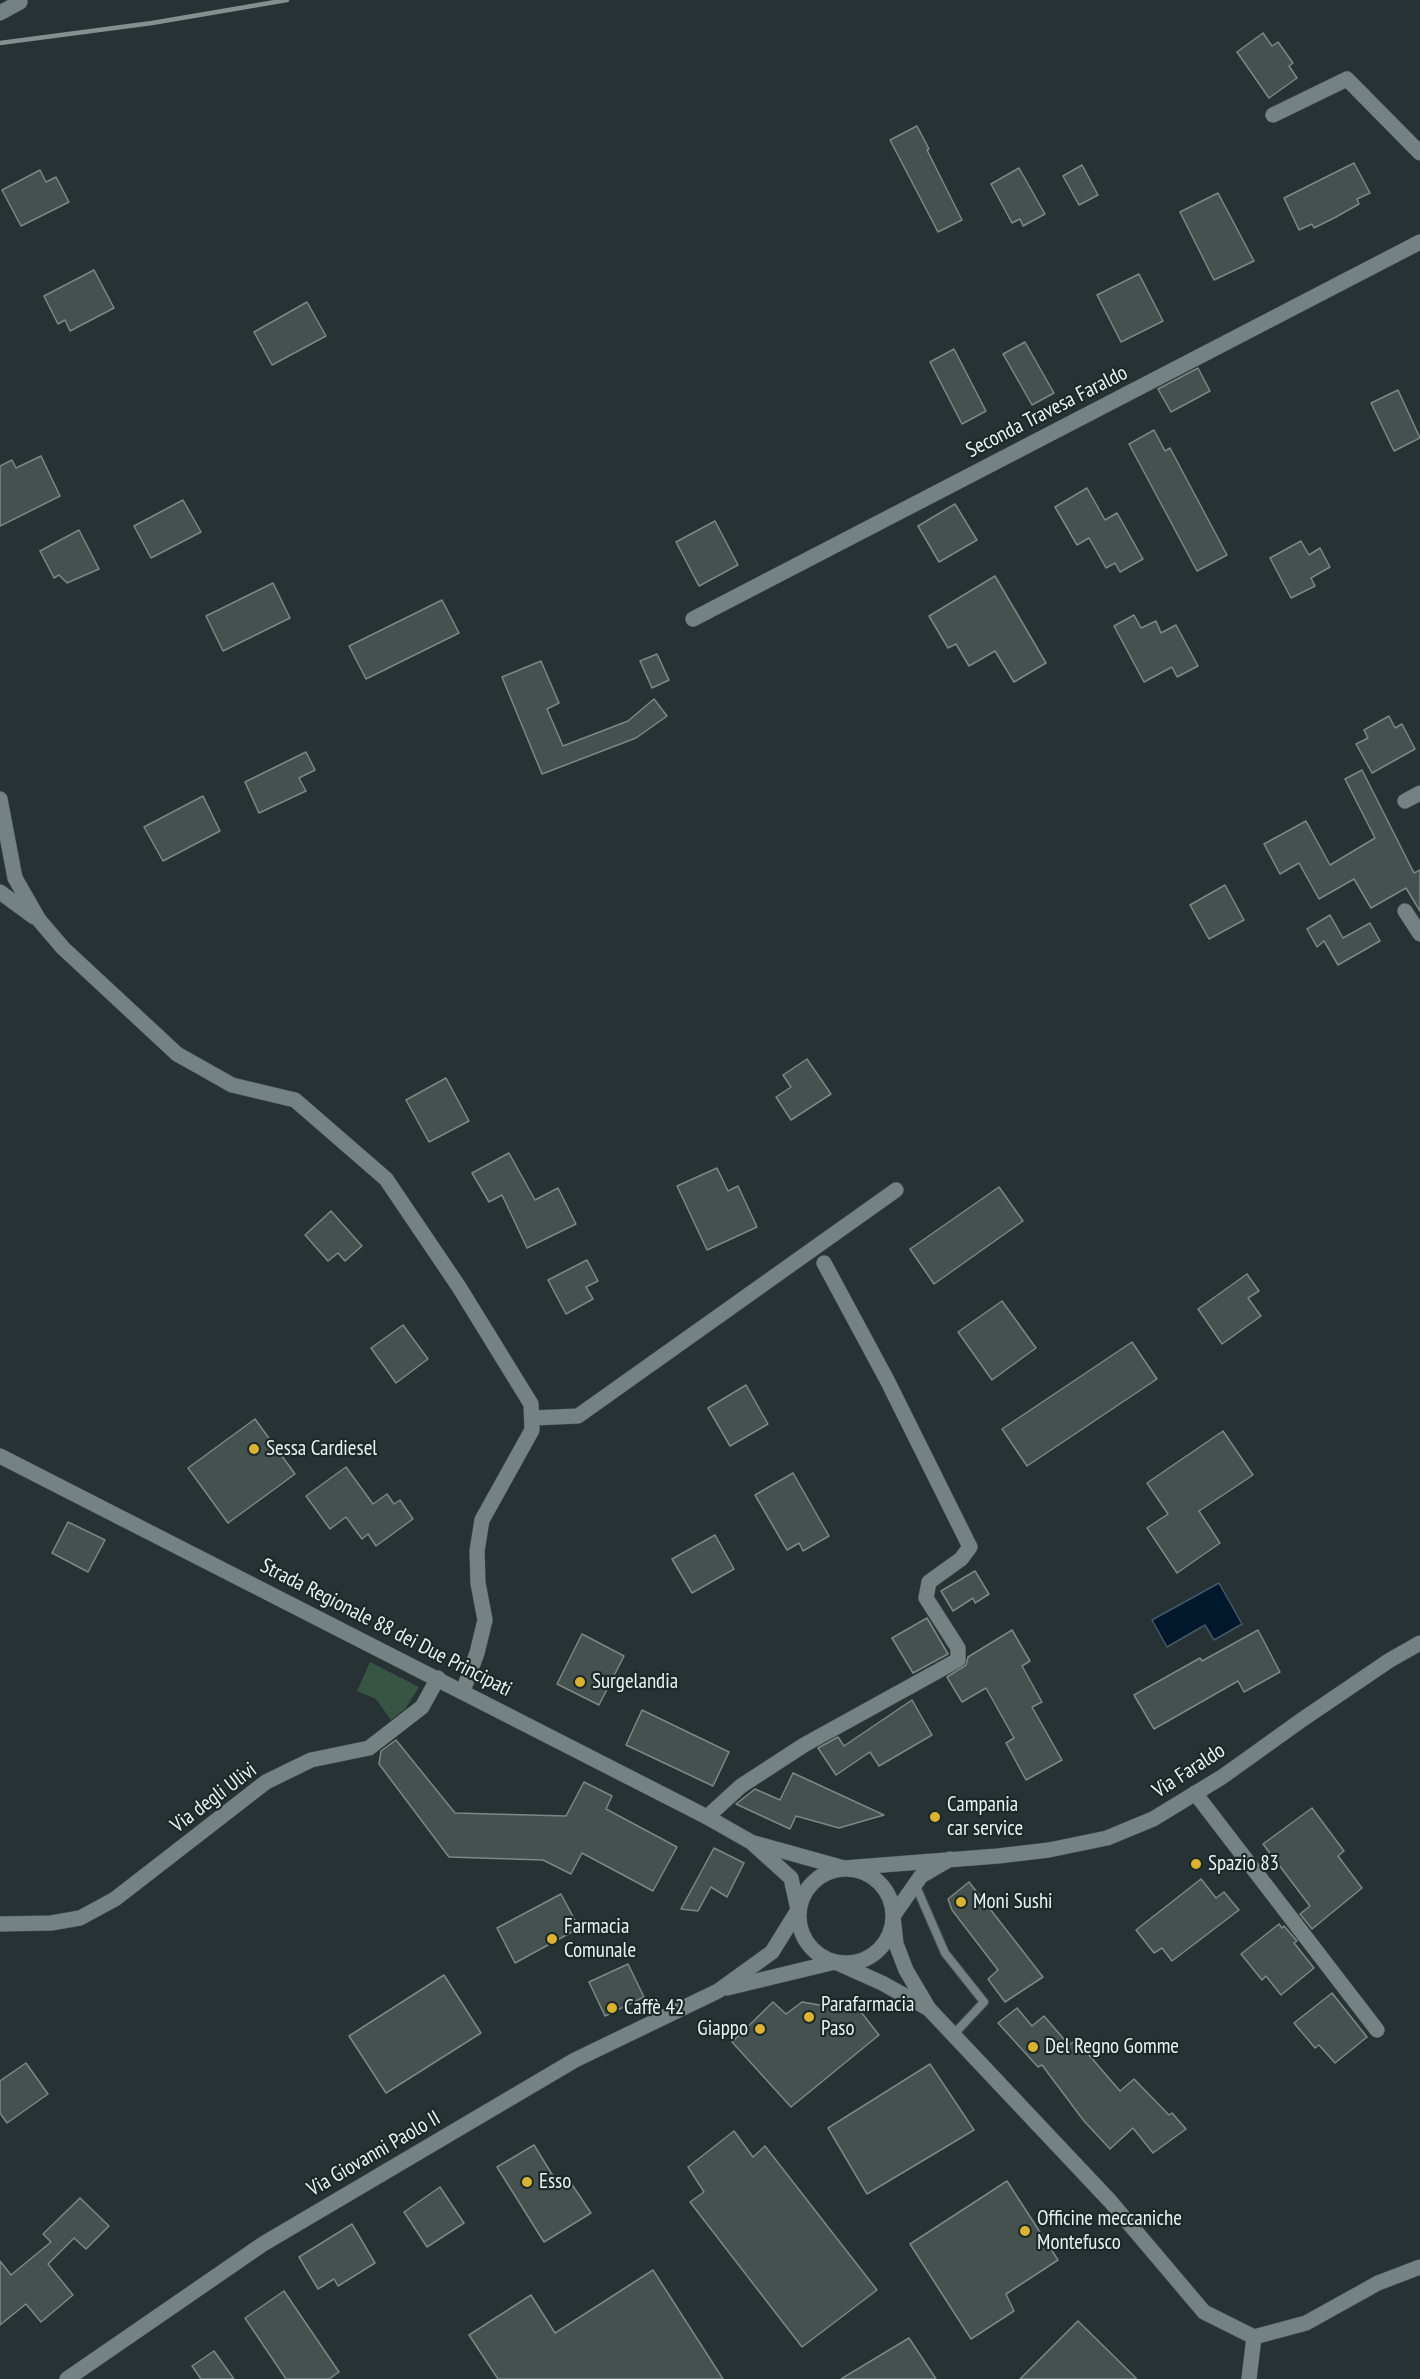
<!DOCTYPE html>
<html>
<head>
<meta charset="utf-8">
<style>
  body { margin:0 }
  canvas { display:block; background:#263233 }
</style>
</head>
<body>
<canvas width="1420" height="2379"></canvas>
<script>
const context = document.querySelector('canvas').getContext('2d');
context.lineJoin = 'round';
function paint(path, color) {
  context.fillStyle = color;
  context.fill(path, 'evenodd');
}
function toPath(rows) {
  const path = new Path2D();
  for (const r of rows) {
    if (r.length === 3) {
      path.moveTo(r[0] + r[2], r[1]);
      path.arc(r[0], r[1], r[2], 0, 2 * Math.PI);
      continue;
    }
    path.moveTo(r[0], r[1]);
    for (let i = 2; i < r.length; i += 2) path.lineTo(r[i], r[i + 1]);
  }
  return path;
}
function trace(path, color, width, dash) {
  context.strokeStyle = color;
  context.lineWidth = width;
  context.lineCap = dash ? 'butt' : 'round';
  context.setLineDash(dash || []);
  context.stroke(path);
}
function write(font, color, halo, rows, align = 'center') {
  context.font = font + ' "PT Sans Narrow",sans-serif';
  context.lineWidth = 4.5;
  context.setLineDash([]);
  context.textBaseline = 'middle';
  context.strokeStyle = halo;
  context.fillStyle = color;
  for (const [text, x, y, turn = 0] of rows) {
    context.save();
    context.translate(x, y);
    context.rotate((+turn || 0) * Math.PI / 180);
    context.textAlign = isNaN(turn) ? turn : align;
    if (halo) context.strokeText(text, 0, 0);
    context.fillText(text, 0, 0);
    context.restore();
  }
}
paint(toPath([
  [370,1662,419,1687,405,1709,391,1720,376,1699,357,1691]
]), '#375543');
const water = toPath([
  [1219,1583,1242,1624,1214,1640,1205,1625,1167,1647,1152,1620,1219,1583]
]);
paint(water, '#00172c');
trace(water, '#465867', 1.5);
const building = toPath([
  [1263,33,1272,46,1278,42,1293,63,1289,66,1297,78,1269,98,1237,52,1263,33],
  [917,126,929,149,927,150,962,220,938,232,890,140,917,126],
  [1354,163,1370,193,1357,199,1359,204,1336,217,1314,228,1312,224,1299,230,1284,198,1354,163],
  [1082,165,1098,195,1079,205,1063,176,1082,165],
  [1019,168,1045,214,1023,226,1020,219,1012,223,991,184,1019,168],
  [40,170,46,182,56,177,69,202,21,226,2,190,40,170],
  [1218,193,1254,261,1214,280,1180,212,1218,193],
  [94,270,114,308,70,331,65,320,58,324,44,296,94,270],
  [1139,274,1163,321,1121,342,1097,295,1139,274],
  [307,302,326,336,272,365,254,332,307,302],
  [1025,342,1054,393,1032,405,1003,354,1025,342],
  [954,349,986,411,962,424,930,362,954,349],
  [1198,368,1210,391,1171,412,1158,389,1198,368],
  [1398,390,1420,438,1394,451,1371,403,1398,390],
  [1154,430,1165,451,1170,448,1227,555,1197,571,1129,444,1154,430],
  [41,456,60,496,0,526,0,466,12,460,16,468,41,456],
  [1087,488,1105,520,1117,513,1143,559,1120,572,1115,563,1106,568,1089,538,1077,545,1055,507,1087,488],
  [183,500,201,532,151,558,134,526,183,500],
  [955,504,977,540,939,562,918,526,955,504],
  [715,521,738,565,699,586,676,542,715,521],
  [79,530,99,569,67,583,59,575,54,578,40,551,79,530],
  [1301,541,1309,555,1320,548,1330,567,1311,578,1315,586,1291,598,1270,558,1301,541],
  [995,576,1046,663,1014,682,995,651,969,666,956,644,948,648,929,616,995,576],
  [273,583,290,618,223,651,206,616,273,583],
  [442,600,459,633,366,679,349,646,442,600],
  [1134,615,1141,628,1156,621,1161,633,1176,625,1198,666,1177,677,1172,667,1144,682,1114,626,1134,615],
  [657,654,669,680,652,688,640,661,657,654],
  [541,661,559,703,547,709,563,746,628,721,654,699,667,716,636,738,542,774,502,677,541,661],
  [1389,716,1395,728,1402,724,1415,749,1372,773,1356,744,1368,738,1364,730,1389,716],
  [306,752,315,770,299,778,306,791,259,813,245,782,306,752],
  [1362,770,1414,873,1420,870,1420,911,1406,888,1371,908,1354,879,1319,899,1299,863,1280,874,1264,844,1306,821,1330,865,1375,838,1345,779,1362,770],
  [203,796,220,831,163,861,144,827,203,796],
  [1225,885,1244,920,1209,939,1190,905,1225,885],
  [1330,915,1343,938,1370,923,1380,941,1338,965,1324,941,1317,947,1307,929,1330,915],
  [807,1059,831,1094,791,1120,776,1097,791,1087,783,1075,807,1059],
  [446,1078,469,1121,429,1142,406,1100,446,1078],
  [509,1153,535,1200,558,1188,576,1224,527,1248,502,1195,489,1202,472,1173,509,1153],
  [717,1168,728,1191,738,1186,757,1227,707,1250,677,1186,717,1168],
  [999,1187,1023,1221,934,1284,910,1249,999,1187],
  [331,1211,362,1246,345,1261,338,1253,328,1261,305,1235,331,1211],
  [587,1260,598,1281,586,1287,593,1299,566,1314,548,1280,587,1260],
  [1247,1274,1259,1291,1248,1298,1261,1316,1222,1344,1198,1309,1247,1274],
  [1002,1301,1036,1348,992,1380,958,1332,1002,1301],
  [403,1325,428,1359,396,1383,371,1348,403,1325],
  [1132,1342,1157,1379,1027,1466,1002,1429,1132,1342],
  [746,1385,768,1424,730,1446,708,1408,746,1385],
  [255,1419,295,1474,228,1523,188,1468,255,1419],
  [1223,1431,1253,1475,1199,1511,1220,1543,1177,1573,1147,1528,1168,1514,1147,1483,1223,1431],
  [346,1467,373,1504,387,1494,394,1504,400,1500,413,1519,376,1546,368,1534,362,1539,346,1517,330,1529,306,1496,346,1467],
  [793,1473,829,1536,803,1551,799,1543,787,1550,755,1495,793,1473],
  [68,1522,105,1540,88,1572,52,1553,68,1522],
  [715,1535,734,1569,692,1593,672,1559,715,1535],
  [975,1571,989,1594,975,1603,973,1598,953,1611,941,1591,975,1571],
  [927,1618,948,1654,913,1673,892,1638,927,1618],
  [1012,1630,1030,1661,1022,1666,1042,1702,1032,1707,1062,1760,1026,1780,1006,1743,1014,1738,986,1688,962,1702,947,1677,966,1665,968,1657,1012,1630],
  [1258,1630,1280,1672,1244,1692,1238,1681,1154,1729,1134,1695,1200,1658,1202,1661,1258,1630],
  [582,1634,624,1656,599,1705,557,1684,582,1634],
  [912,1700,932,1735,879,1766,870,1752,836,1775,818,1748,838,1737,844,1746,912,1700],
  [642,1710,729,1752,713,1786,626,1745,642,1710],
  [396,1740,455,1813,566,1816,584,1782,612,1796,606,1809,677,1847,653,1891,582,1853,571,1874,543,1860,449,1857,379,1764,381,1751,396,1740],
  [793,1773,884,1815,839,1828,796,1816,790,1829,736,1804,755,1789,780,1800,793,1773],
  [1312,1808,1344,1851,1338,1856,1362,1888,1312,1929,1300,1914,1310,1906,1263,1844,1312,1808],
  [714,1848,744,1863,727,1897,711,1887,698,1911,681,1909,714,1848],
  [1201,1879,1216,1898,1224,1892,1239,1910,1172,1961,1162,1948,1154,1953,1136,1930,1201,1879],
  [969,1882,1043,1977,1005,2002,988,1979,998,1970,952,1910,948,1899,969,1882],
  [561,1894,579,1928,515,1963,497,1928,561,1894],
  [1279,1924,1282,1928,1284,1926,1297,1941,1294,1943,1314,1968,1281,1995,1266,1976,1262,1980,1241,1954,1279,1924],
  [628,1964,644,1997,605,2016,589,1982,628,1964],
  [444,1975,481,2033,386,2093,349,2036,444,1975],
  [1332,1993,1367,2037,1335,2063,1319,2045,1315,2048,1294,2023,1332,1993],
  [773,2002,786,2014,802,2002,861,2012,879,2035,791,2107,732,2042,773,2002],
  [1017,2008,1032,2026,1044,2016,1069,2045,1076,2040,1120,2091,1134,2079,1169,2115,1172,2113,1186,2129,1153,2153,1133,2128,1110,2149,1084,2121,1042,2065,1038,2067,998,2023,1017,2008],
  [26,2063,48,2094,7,2123,0,2113,0,2081,26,2063],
  [930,2064,974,2130,867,2194,828,2128,930,2064],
  [734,2131,753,2157,765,2146,877,2290,802,2347,690,2202,704,2192,688,2167,734,2131],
  [534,2145,561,2189,571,2183,591,2213,544,2242,497,2167,534,2145],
  [1007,2181,1058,2260,1006,2294,1014,2311,971,2339,910,2244,1007,2181],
  [440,2187,464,2223,427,2247,404,2212,440,2187],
  [80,2198,109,2226,86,2249,74,2238,48,2264,73,2295,41,2322,26,2304,0,2325,0,2261,11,2275,51,2242,43,2234,80,2198],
  [352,2224,375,2263,338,2286,334,2279,318,2289,299,2257,352,2224],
  [653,2270,723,2379,498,2379,469,2335,531,2295,555,2333,653,2270],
  [284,2291,339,2372,329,2379,286,2379,245,2318,284,2291],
  [1078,2321,1137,2379,1020,2379,1078,2321],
  [909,2338,936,2379,841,2379,909,2338],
  [214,2351,234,2379,201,2379,192,2366,214,2351]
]);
paint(building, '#45514e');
trace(building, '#7b8885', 1.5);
const lane = toPath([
  [915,1884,945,1953,984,2002,954,2034]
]);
const street = toPath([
  [0,13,20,2],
  [1273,115,1347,79,1420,153],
  [693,619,1420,242],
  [0,799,15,878,39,920,63,948,177,1054,232,1085,295,1100,386,1179,459,1287,531,1404,532,1430,482,1520,477,1551,478,1583,485,1620,477,1653,463,1691],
  [1405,801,1420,793],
  [0,892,34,917],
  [1405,911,1420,934],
  [533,1418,578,1416,896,1190],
  [1195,1793,1377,2030],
  [707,1817,741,1786,804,1745,958,1660,958,1648,926,1598,929,1582,961,1559,970,1547,887,1380,824,1263],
  [0,1924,51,1923,80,1918,115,1899,266,1782,311,1760,369,1748,422,1707,438,1678],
  [1249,2379,1254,2337]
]);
const secondary = toPath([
  [0,1456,707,1817,751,1842,791,1878,798,1910,772,1952,718,1991,575,2060,263,2244,67,2379],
  [754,1843,844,1868,998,1856,1049,1850,1107,1838,1153,1819,1222,1777,1303,1719,1390,1660,1420,1643],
  [950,1859,921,1876,893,1916,896,1944,906,1970,929,2009,1110,2201,1204,2312,1254,2337,1306,2323,1378,2283,1420,2267],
  [846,1916,47],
  [727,1988,835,1962,882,1983,929,2009]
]);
trace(lane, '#444e4f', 10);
trace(street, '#444e4f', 16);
trace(secondary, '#444e4f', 16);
trace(lane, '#758283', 8);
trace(street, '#758283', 15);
trace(secondary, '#758283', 15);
trace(toPath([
  [0,43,152,23,287,0]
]), '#868f90', 4.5);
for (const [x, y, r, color] of [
  [254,1449,6,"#dcb233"],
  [580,1682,6,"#dcb233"],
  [935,1817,6,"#dcb233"],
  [1196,1864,6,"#dcb233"],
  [961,1902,6,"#dcb233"],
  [552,1939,6,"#dcb233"],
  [612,2008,6,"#dcb233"],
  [809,2017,6,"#dcb233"],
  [760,2029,6,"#dcb233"],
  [1033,2047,6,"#dcb233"],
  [527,2182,6,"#dcb233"],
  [1025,2231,6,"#dcb233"]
]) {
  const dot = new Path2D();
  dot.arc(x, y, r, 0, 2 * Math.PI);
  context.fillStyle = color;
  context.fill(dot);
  trace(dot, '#1d2829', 2);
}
write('21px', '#eaf1f2', '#1d2829', [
  ["Seconda Travesa Faraldo",1047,412,-27],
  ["Strada Regionale 88 dei Due Principati",386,1628,27],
  ["Via Faraldo",1189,1771,-33],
  ["Via degli Ulivi",214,1798,-37],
  ["Via Giovanni Paolo II",374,2154,-30]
]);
write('21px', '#eaf1f2', '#1d2829', [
  ["Sessa Cardiesel",266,1449],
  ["Surgelandia",592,1682],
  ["Campania",947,1805],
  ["car service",947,1829],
  ["Spazio 83",1208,1864],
  ["Moni Sushi",973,1902],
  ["Farmacia",564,1927],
  ["Comunale",564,1951],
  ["Parafarmacia",821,2005],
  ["Paso",821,2029],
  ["Caffè 42",624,2008],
  ["Giappo",748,2029,"right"],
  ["Del Regno Gomme",1045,2047],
  ["Esso",539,2182],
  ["Officine meccaniche",1037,2219],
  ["Montefusco",1037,2243]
], 'left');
</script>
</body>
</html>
